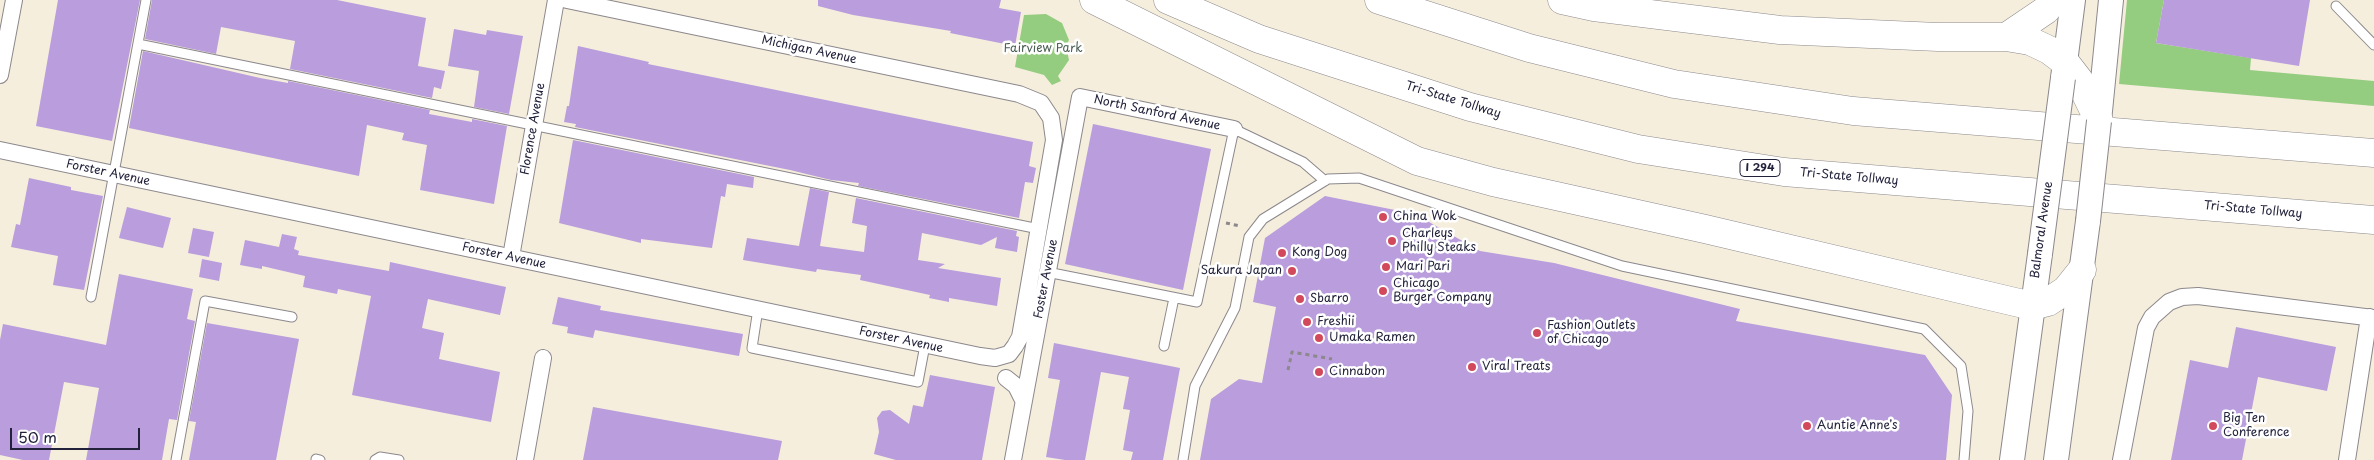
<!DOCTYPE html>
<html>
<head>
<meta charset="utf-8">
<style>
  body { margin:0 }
  #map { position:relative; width:2374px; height:460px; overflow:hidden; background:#f5eedd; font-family:"Playpen Sans",sans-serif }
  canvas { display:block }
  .scale { position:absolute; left:10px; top:428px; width:130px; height:22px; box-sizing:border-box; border:2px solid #22223b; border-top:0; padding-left:6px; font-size:15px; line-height:18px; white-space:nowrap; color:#22223b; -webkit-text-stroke:4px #fff; paint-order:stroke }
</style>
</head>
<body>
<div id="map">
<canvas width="2374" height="460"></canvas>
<div class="scale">50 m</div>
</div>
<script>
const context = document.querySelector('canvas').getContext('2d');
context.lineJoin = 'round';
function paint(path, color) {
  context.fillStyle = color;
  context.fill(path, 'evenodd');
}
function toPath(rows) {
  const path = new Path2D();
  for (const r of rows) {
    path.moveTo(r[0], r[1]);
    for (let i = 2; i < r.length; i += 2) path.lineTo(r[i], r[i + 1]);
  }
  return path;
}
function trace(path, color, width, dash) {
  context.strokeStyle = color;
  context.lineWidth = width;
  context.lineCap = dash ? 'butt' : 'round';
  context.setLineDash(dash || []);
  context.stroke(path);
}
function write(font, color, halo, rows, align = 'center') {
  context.font = font + ' "Playpen Sans",sans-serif';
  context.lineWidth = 5;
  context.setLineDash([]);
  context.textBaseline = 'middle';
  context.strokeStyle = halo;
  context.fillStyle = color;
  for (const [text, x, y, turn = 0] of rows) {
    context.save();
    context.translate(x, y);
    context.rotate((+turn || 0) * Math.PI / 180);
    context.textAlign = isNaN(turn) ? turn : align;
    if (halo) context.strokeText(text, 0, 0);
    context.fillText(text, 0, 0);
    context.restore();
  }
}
paint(toPath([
  [2127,0,2164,0,2156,43,2251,58,2250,70,2374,81,2374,106,2119,84],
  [1046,14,1062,23,1069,40,1066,46,1069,60,1058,76,1061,81,1052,85,1044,75,1015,67,1024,15]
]), '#95cd80');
paint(toPath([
  [58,0,140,0,112,141,36,126],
  [152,0,337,0,426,18,418,66,445,71,441,89,434,87,432,98,290,69,295,41,221,27,216,54,145,39],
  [818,0,1001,0,999,8,1021,12,1015,46,950,33,951,31,853,15,818,6],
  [2164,0,2310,0,2299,66,2156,43],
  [454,29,486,35,487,30,523,36,509,114,474,107,479,71,448,66],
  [578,46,649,62,648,64,1033,142,1029,166,1036,168,1033,183,1025,182,1019,218,858,186,859,183,831,180,790,170,575,127,576,124,564,122,567,106,569,106],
  [143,51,260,78,288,83,288,81,430,110,429,114,472,122,472,119,507,126,494,204,420,190,427,145,402,140,404,133,367,125,359,176,129,128],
  [1093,124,1211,149,1183,290,1065,264],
  [573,140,754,177,753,188,727,184,725,197,721,196,712,248,641,239,641,243,559,223],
  [29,178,71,187,71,190,103,196,84,290,53,285,58,256,11,247,16,224,20,225],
  [810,188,829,192,820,246,864,252,867,226,852,223,856,198,1017,231,1016,236,1019,237,1017,252,995,248,997,237,981,245,922,233,918,260,945,264,938,268,1001,278,997,306,949,298,949,302,929,298,930,295,860,280,861,275,817,269,816,272,743,260,747,238,799,246],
  [1325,196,1415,214,1480,251,1554,263,1740,309,1736,321,1925,355,1952,395,1946,460,1200,460,1211,399,1239,379,1262,383,1276,307,1253,302,1265,238],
  [127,207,171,218,163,248,119,238],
  [193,228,214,232,209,257,188,253],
  [282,234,297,237,294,249,299,251,298,255,389,271,390,262,506,287,500,315,428,299,422,328,444,333,439,359,500,372,491,422,352,395,371,296,338,289,337,294,303,287,305,276,262,266,262,269,240,265,245,240,279,247],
  [202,259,222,263,219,281,199,277],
  [119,274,193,289,187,319,195,321,177,420,169,419,162,460,86,460,99,388,64,382,49,460,23,460,0,455,0,340,3,324,106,345],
  [558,297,601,306,600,310,743,334,739,356,595,330,593,338,567,333,568,327,552,324],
  [207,323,299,339,276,460,189,460,196,422,189,421],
  [2236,327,2336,347,2327,391,2258,377,2242,460,2171,460,2190,360,2228,368],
  [1054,343,1180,368,1163,460,1131,460,1133,452,1123,450,1130,410,1123,409,1129,377,1101,372,1085,460,1065,460,1046,457,1060,380,1048,378],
  [930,375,995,387,982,460,896,460,874,454,879,432,877,418,882,411,890,410,909,424,913,405,923,407],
  [593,407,782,441,778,460,583,460]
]), '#b99ddc');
const lane = toPath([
  [2336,6,2374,45],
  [138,44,1039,229],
  [1047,272,1197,302,1234,129,1303,162,1325,181],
  [91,297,146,0],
  [758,309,752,348,918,382,925,345],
  [1164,346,1174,298],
  [316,459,320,460],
  [176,460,205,301,292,317],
  [375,460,380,457,399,460],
  [1183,460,1195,386,1235,308,1249,237,1263,219,1328,179,1359,178,1622,266,1924,329,1961,366,1968,411,1964,460]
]);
const street = toPath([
  [0,75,14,0],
  [0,150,980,356,995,358,1009,354,1015,346,1020,337,1054,140,1051,118,1041,103,1019,94,567,0],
  [511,257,556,0],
  [1006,378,1016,386,1023,400],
  [525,460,543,358],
  [1013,460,1080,97,1234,129],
  [2121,460,2146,328,2152,317,2169,302,2182,297,2198,296,2374,318],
  [2347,460,2369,317]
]);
const secondary = toPath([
  [2063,78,2073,0],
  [2099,121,2111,0],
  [2012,460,2040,254],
  [2056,460,2088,221]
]);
const highway = toPath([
  [1094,0,1417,161,1493,182,1705,229,2032,306,2048,302,2066,290,2082,270],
  [1168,0,1259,39,1470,107,1638,149,1784,172,2374,220],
  [1379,0,1529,48,1674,84,1853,111,2374,153],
  [1562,0,1594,7,1780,30,1938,37,2006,37,2030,41,2049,50,2065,62,2079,80,2099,121],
  [2006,37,2046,10,2054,0]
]);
trace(lane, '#8c888c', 11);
trace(street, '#8c888c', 18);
trace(secondary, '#8c888c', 26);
trace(highway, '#8c888c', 29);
trace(toPath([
  [1226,223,1240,226],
  [1288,370,1292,352,1332,359]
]), '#8c888c', 3, [4, 4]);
trace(lane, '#fff', 9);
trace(street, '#fff', 16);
trace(secondary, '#fff', 24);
trace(highway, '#fff', 28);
const secondaryBridge = toPath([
  [2088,221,2099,121],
  [2040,254,2063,78]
]);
trace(secondaryBridge, '#8c888c', 26, []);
trace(secondaryBridge, '#fff', 24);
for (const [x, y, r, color] of [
  [1383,217,5,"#d1495b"],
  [1392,241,5,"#d1495b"],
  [1282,253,5,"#d1495b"],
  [1386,267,5,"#d1495b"],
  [1292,271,5,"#d1495b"],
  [1383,291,5,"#d1495b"],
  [1300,299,5,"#d1495b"],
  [1307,322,5,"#d1495b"],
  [1537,333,5,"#d1495b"],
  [1319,338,5,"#d1495b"],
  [1472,367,5,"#d1495b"],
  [1319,372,5,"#d1495b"],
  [1807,426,5,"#d1495b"],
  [2213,426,5,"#d1495b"]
]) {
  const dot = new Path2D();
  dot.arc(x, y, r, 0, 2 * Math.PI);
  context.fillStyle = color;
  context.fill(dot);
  trace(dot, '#fff', 2);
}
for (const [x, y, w] of [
  [1760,168,40]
]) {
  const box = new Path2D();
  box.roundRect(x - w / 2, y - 8.5, w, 17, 4);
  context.fillStyle = '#fff';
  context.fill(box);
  trace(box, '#22223b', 1);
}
write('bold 11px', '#22223b', null, [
  ["I 294",1760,168]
]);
write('12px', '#4a5e53', '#fff', [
  ["Fairview Park",1043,49]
]);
write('12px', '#22223b', '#fff', [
  ["Michigan Avenue",809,50,12],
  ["Tri-State Tollway",1453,100,17],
  ["North Sanford Avenue",1157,113,12],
  ["Florence Avenue",533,129,-80],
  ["Forster Avenue",108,173,12],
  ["Tri-State Tollway",1849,177,5],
  ["Tri-State Tollway",2253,210,5],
  ["Balmoral Avenue",2042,230,-82],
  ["Forster Avenue",504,256,12],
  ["Foster Avenue",1046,279,-79],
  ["Forster Avenue",901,340,12]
]);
write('12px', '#22223b', '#fff', [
  ["China Wok",1393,217],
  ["Charleys",1402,234],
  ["Philly Steaks",1402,248],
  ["Kong Dog",1292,253],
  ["Mari Pari",1396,267],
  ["Sakura Japan",1282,271,"right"],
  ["Chicago",1393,284],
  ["Burger Company",1393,298],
  ["Sbarro",1310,299],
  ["Freshii",1317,322],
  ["Fashion Outlets",1547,326],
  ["of Chicago",1547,340],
  ["Umaka Ramen",1329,338],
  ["Viral Treats",1482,367],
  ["Cinnabon",1329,372],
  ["Big Ten",2223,419],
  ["Conference",2223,433],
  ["Auntie Anne's",1817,426]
], 'left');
</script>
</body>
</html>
